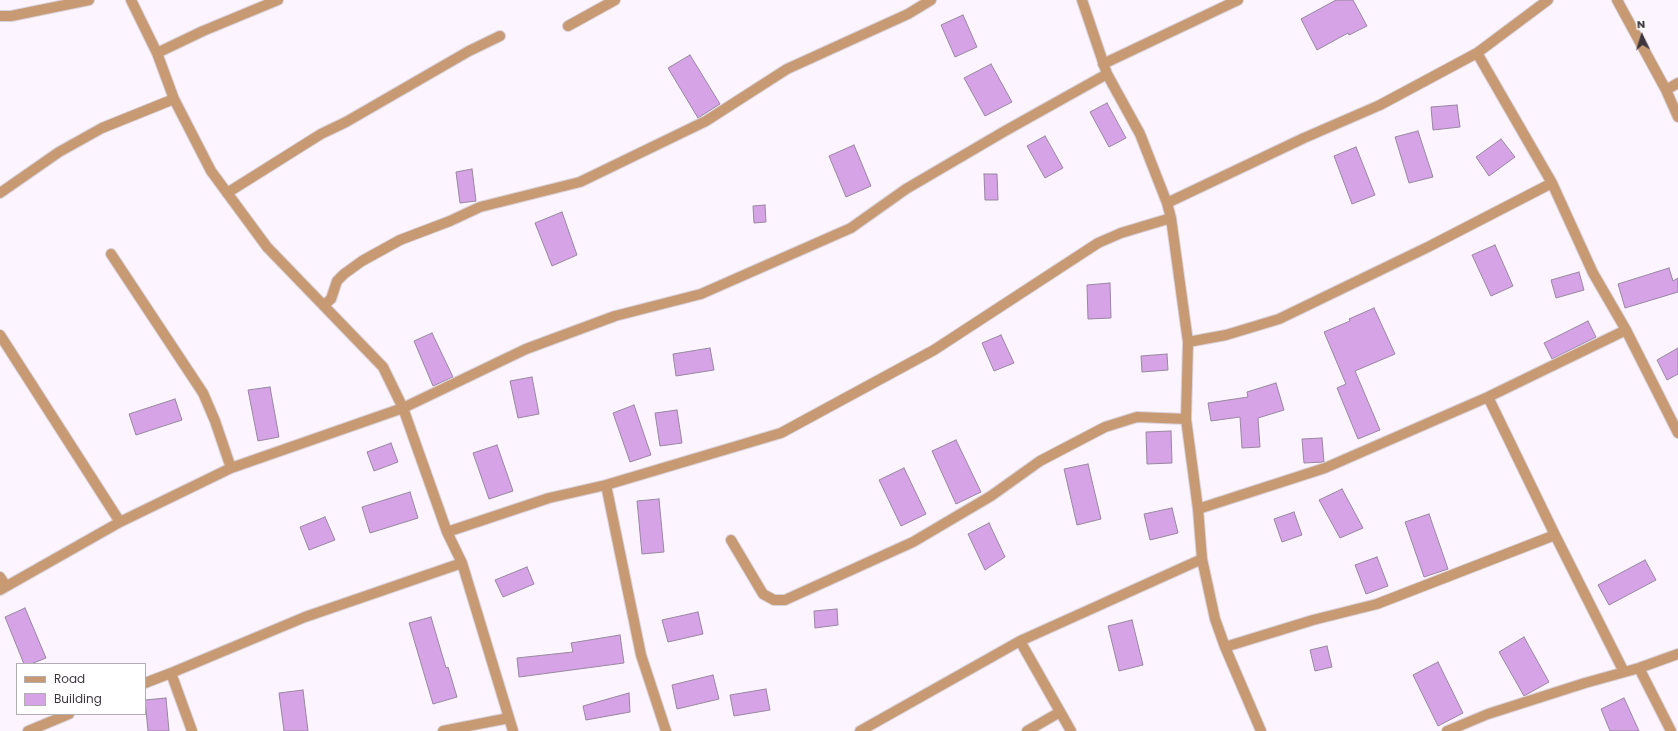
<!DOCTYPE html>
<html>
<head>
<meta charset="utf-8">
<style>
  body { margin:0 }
  #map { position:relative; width:1678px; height:731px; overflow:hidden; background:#fcf4ff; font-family:Poppins,sans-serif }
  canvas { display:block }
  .legend { position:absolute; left:16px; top:663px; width:130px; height:52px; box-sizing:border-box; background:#fff; border:1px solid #b1aeb2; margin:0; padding:5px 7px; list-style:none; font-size:12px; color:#3c353f }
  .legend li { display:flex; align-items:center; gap:8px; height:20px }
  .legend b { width:20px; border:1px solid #b1aeb2 }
  .north { position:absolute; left:1622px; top:16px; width:40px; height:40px; -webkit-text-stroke:3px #fff; paint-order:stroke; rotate:356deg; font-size:11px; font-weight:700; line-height:16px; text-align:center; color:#3c353f }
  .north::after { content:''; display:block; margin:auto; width:14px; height:18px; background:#3c353f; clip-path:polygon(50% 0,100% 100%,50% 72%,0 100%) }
</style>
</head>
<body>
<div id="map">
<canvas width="1678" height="731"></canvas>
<ul class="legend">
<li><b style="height:5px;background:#c79a74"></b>Road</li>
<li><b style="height:11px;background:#d5a3e6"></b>Building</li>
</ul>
<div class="north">N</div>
</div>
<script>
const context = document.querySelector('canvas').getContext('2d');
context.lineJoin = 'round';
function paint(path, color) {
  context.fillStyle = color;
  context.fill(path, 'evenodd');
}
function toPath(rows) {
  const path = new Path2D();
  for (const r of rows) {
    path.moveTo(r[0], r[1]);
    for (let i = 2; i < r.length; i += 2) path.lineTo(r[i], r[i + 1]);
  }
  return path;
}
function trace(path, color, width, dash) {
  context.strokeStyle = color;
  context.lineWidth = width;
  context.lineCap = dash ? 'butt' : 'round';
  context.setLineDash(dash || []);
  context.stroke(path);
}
const building = toPath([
  [1336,0,1353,0,1367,26,1349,35,1348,33,1317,50,1301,19,1336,0],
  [963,15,977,47,955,57,941,25,963,15],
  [690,55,720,104,698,118,668,68,690,55],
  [991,64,1012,102,985,116,964,78,991,64],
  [1107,103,1126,138,1109,147,1090,112,1107,103],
  [1457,105,1460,127,1433,130,1431,107,1457,105],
  [1418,131,1433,177,1409,183,1395,137,1418,131],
  [1045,136,1063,168,1045,178,1027,146,1045,136],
  [1501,139,1515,157,1489,176,1476,157,1501,139],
  [854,145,871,186,846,197,829,156,854,145],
  [1356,147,1375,195,1352,204,1334,156,1356,147],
  [472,169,476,201,460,203,456,172,472,169],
  [984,174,997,174,998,200,985,200,984,174],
  [765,205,766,222,754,223,753,206,765,205],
  [562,212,577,255,552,266,535,223,562,212],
  [1495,245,1513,286,1491,296,1472,255,1495,245],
  [1669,268,1673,281,1678,278,1678,292,1625,308,1618,284,1669,268],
  [1579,272,1584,290,1556,298,1551,280,1579,272],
  [1110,283,1111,318,1088,319,1087,285,1110,283],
  [1374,308,1395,354,1355,371,1380,430,1358,439,1337,388,1346,384,1324,332,1350,321,1349,319,1374,308],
  [1588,321,1596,337,1552,359,1544,343,1588,321],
  [432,333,453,377,433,386,414,341,432,333],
  [1001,335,1014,363,994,371,982,343,1001,335],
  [710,348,714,370,676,376,673,354,710,348],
  [1678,348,1678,374,1667,380,1657,360,1678,348],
  [1167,354,1168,370,1142,372,1141,356,1167,354],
  [532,377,539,414,518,418,510,381,532,377],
  [1276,383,1284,410,1258,418,1260,447,1242,448,1240,417,1211,421,1208,403,1248,397,1247,392,1276,383],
  [270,387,279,437,258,441,248,390,270,387],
  [175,399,182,420,136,435,129,414,175,399],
  [634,405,651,455,630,462,613,413,634,405],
  [677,410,682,443,660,446,655,413,677,410],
  [1171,431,1172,463,1147,464,1146,432,1171,431],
  [1322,438,1324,462,1304,463,1302,439,1322,438],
  [956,440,981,492,956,504,932,451,956,440],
  [391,443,398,462,374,471,367,452,391,443],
  [497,445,513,491,489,499,473,453,497,445],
  [1088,464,1101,519,1077,525,1064,469,1088,464],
  [904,468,926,514,901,526,879,480,904,468],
  [1342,489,1363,528,1340,538,1319,500,1342,489],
  [410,492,418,518,370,533,362,507,410,492],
  [659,499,664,552,642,554,637,501,659,499],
  [1172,508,1178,533,1150,540,1144,514,1172,508],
  [1294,512,1302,535,1282,542,1274,519,1294,512],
  [1429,514,1448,569,1424,577,1405,522,1429,514],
  [325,517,335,540,309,550,300,527,325,517],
  [989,523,1005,557,985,570,968,534,989,523],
  [1377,557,1388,586,1366,594,1355,565,1377,557],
  [1645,560,1656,580,1609,605,1598,585,1645,560],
  [527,567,534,584,503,597,495,580,527,567],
  [25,608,46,658,31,664,24,664,5,617,25,608],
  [837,609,838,625,815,628,814,611,837,609],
  [698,612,703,634,668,642,662,620,698,612],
  [431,617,446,668,448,667,457,697,433,704,409,623,431,617],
  [1132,620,1143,665,1119,671,1108,626,1132,620],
  [620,635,624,663,519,677,517,658,573,652,571,643,620,635],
  [1524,637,1549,682,1524,696,1499,652,1524,637],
  [1327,646,1332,667,1315,671,1310,650,1327,646],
  [1438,662,1463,713,1438,726,1413,675,1438,662],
  [713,675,719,699,677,709,672,685,713,675],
  [766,689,770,710,734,716,730,695,766,689],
  [303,690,308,731,284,731,279,693,303,690],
  [629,693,630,712,586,720,583,706,629,693],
  [166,698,169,731,148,731,145,700,166,698],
  [1624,698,1639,731,1610,731,1601,709,1624,698]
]);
paint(building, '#d5a3e6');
trace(building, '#9987a0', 1);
const minor = toPath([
  [131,0,157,53,174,99,211,171,267,247,383,367,403,408,447,532,462,563,513,731],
  [1082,0,1107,74,1140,134,1167,203,1171,218,1188,342,1186,419,1198,509,1202,559,1215,619,1225,647,1261,731],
  [1617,0,1666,90,1678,117],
  [0,16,11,16,89,0],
  [568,26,615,0],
  [157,53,203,31,278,0],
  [1477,53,1552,183,1593,273,1626,330,1678,433],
  [1103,64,1238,0],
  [1666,90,1678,83],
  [0,193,59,152,102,128,174,99],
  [227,193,321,134,346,122,469,51,500,36],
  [1167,203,1304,138,1380,105,1477,53,1548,0],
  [111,254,203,393,215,421,231,468],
  [324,305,331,299,337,281,344,274,362,261,400,240,450,221,480,207,580,182,706,121,787,69,908,14,931,0],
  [0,335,120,522],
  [1188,342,1226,335,1279,319,1428,247,1552,183],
  [1488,397,1555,535,1624,672],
  [606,485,641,655,666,731],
  [1198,509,1325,468,1488,397,1626,330],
  [447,532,549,498,606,485,781,433,934,350,1098,243,1121,233,1171,218],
  [731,540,763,594,774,600,785,600,913,542,991,496,1040,461,1105,427,1137,417,1186,419],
  [0,577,6,586],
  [0,590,120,522,231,468,403,408,526,349,615,316,701,294,851,228,906,189,1005,131,1107,74],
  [1020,641,1071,731],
  [1225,647,1313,620,1377,604,1555,535],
  [1639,668,1671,731],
  [171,673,305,617,462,563],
  [145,683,171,673,192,731],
  [28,731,69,714],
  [443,731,509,718],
  [860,731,1020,641,1202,559],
  [1027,731,1060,712],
  [1447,731,1488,714,1585,683,1639,668,1678,654]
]);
trace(minor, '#d9d2dc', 12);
trace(minor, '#c79a74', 10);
</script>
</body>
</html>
